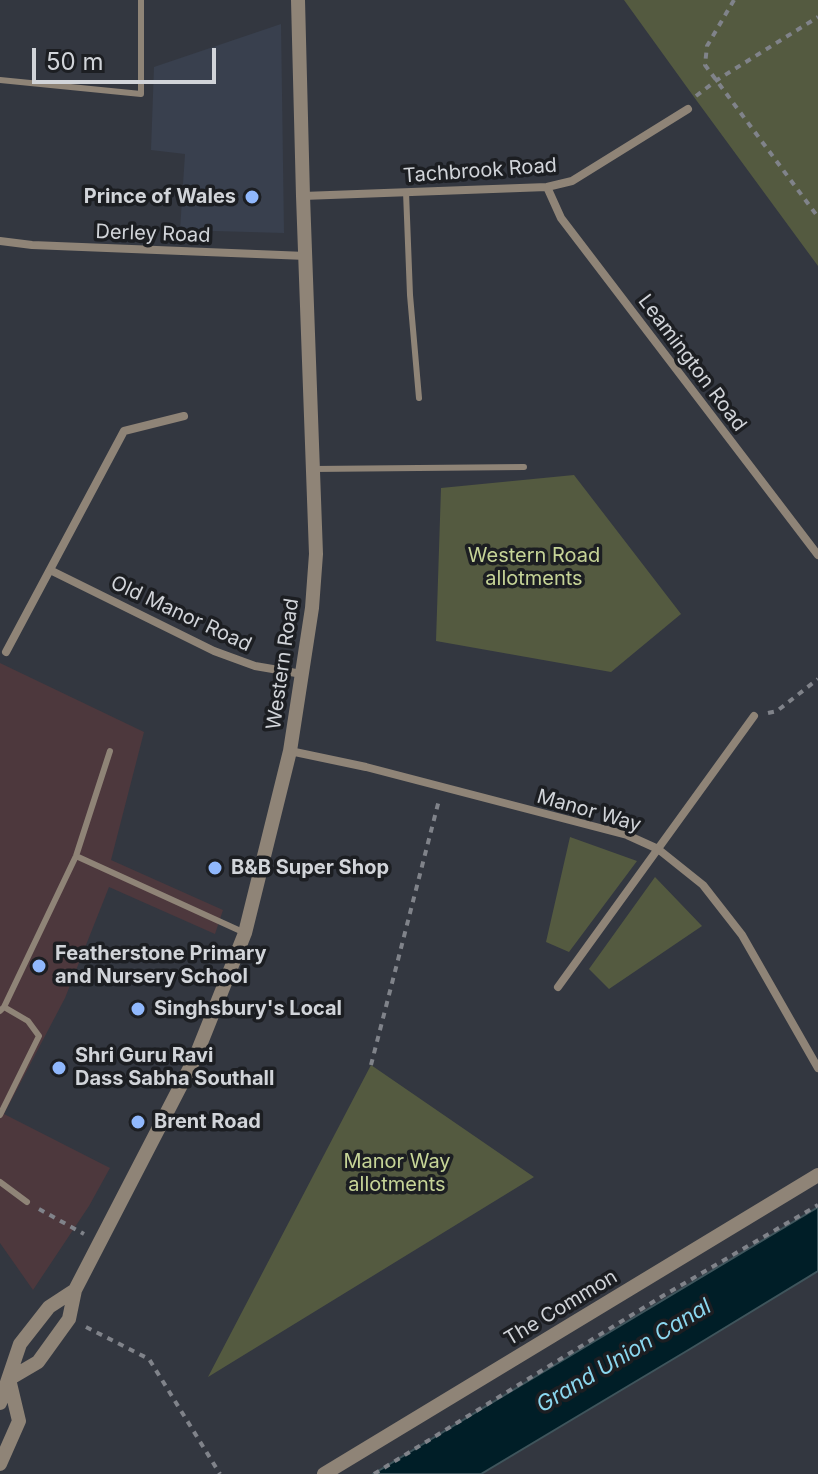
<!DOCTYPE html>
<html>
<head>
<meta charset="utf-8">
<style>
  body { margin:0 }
  #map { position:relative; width:818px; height:1474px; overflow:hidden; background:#333740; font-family:Inter,sans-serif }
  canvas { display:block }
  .scale { position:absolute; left:32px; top:48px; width:184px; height:36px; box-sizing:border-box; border:4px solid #d1d4d9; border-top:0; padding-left:10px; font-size:24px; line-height:28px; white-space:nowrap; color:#d1d4d9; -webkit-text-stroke:6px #1c1e22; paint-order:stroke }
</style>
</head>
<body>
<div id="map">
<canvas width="818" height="1474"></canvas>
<div class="scale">50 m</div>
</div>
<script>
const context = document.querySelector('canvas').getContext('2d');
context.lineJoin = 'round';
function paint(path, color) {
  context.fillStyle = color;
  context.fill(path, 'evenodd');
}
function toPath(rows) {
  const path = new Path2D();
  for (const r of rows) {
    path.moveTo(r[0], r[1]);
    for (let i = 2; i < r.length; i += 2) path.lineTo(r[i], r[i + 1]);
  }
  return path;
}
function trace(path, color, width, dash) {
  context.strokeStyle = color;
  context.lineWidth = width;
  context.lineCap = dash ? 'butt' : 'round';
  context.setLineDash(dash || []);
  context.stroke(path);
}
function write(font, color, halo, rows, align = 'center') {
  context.font = font + ' Inter,sans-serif';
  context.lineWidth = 7;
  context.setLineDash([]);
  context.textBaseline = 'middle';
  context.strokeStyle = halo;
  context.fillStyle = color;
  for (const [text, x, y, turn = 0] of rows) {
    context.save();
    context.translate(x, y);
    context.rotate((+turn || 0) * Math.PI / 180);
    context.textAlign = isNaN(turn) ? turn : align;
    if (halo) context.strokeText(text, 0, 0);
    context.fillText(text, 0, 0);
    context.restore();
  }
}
paint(toPath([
  [281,24,284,233,180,230,185,154,151,150,154,67]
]), '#39404e');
paint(toPath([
  [0,663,144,732,111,860,223,910,215,934,109,887,65,998,4,1114,110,1168,89,1206,33,1290,0,1243]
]), '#4d383d');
paint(toPath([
  [624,0,818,0,818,266,694,97],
  [574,475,681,614,611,672,436,641,441,488],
  [570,837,637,861,569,952,546,942],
  [655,877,702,926,609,989,589,969],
  [371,1065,534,1177,208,1377]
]), '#545a40');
const water = toPath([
  [818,1207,818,1271,690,1349,481,1474,373,1474,818,1207]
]);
paint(water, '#001e27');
trace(water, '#3f555c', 2);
trace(toPath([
  [734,0,707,46,705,65,818,217],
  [696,96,717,80,818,17],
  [768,713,777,711,818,679],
  [371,1065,439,800],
  [39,1209,84,1234],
  [86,1327,149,1359,220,1474],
  [374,1474,661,1297,818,1205]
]), '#80838a', 4, [6, 6]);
trace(toPath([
  [0,80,141,94,141,0],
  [406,192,410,295,419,398],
  [313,469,524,467],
  [76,856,245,933],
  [0,1011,4,1007,76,856,110,751],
  [0,1115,39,1036,28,1021,4,1007],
  [0,1182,27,1202]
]), '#8f8477', 6);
trace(toPath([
  [547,187,561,218,818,555],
  [303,196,547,187,572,181,688,109],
  [0,241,32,245,306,256],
  [50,570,214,651,255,666,302,674],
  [6,652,124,431,184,416],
  [290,751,366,767,627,835,658,849,703,885,742,935,818,1068],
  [558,987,754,716]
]), '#8f8477', 8);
trace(toPath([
  [0,1403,20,1344,49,1307,75,1290],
  [0,1464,19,1421,9,1379,38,1362,69,1319,75,1290,195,1058,245,933,290,751,312,608,316,554,303,196,298,0],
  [324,1474,818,1175]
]), '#8f8477', 14);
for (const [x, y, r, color] of [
  [252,197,8,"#90b8fd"],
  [215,868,8,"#90b8fd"],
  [39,966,8,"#90b8fd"],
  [138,1009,8,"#90b8fd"],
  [59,1068,8,"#90b8fd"],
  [138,1122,8,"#90b8fd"]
]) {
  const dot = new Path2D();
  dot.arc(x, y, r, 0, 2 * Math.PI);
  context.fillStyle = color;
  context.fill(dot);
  trace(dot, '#1c1e22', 3);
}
write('20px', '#d1d4d9', '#1c1e22', [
  ["Tachbrook Road",480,171,-4],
  ["Derley Road",153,234,2],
  ["Leamington Road",692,363,53],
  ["Old Manor Road",181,614,25],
  ["Western Road",283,664,-82],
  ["Manor Way",589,811,16],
  ["The Common",561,1308,-31]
]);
write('bold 20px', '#d1d4d9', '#1c1e22', [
  ["Prince of Wales",236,197,"right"],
  ["B&B Super Shop",231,868],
  ["Featherstone Primary",55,954],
  ["and Nursery School",55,977],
  ["Singhsbury's Local",154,1009],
  ["Shri Guru Ravi",75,1056],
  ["Dass Sabha Southall",75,1079],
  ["Brent Road",154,1122]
], 'left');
write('20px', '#c6d497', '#1c1e22', [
  ["Western Road",534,556],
  ["allotments",534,579],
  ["Manor Way",397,1162],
  ["allotments",397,1185]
]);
write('italic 22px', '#8bd7ef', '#1c1e22', [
  ["Grand Union Canal",624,1356,-31]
]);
</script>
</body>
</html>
